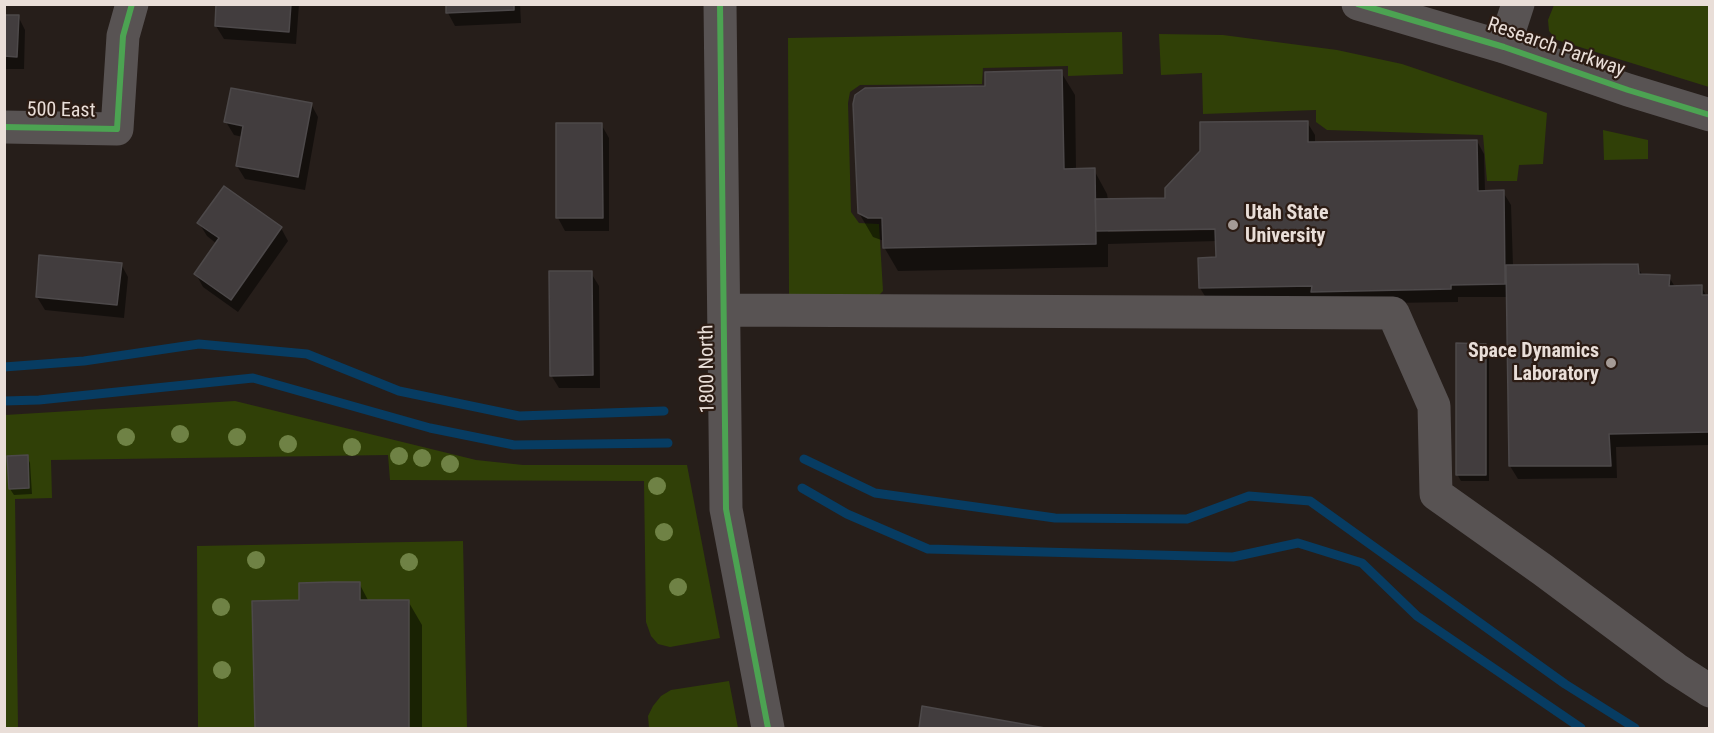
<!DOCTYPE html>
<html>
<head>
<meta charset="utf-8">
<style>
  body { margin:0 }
  #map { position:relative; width:1714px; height:733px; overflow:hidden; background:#261e1a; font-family:"Roboto Condensed",sans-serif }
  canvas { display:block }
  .frame { position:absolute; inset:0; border:6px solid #e9ded8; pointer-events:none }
</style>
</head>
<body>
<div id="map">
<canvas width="1714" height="733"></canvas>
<div class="frame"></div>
</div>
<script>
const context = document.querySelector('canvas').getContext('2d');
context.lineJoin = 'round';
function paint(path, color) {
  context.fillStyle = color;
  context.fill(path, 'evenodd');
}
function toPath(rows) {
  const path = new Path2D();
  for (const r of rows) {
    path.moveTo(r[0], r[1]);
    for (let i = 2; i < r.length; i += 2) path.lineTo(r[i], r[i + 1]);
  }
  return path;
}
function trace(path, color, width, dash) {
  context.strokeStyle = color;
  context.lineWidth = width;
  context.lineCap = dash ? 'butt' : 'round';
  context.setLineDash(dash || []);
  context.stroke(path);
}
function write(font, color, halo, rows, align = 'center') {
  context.font = font + ' "Roboto Condensed",sans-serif';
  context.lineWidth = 4.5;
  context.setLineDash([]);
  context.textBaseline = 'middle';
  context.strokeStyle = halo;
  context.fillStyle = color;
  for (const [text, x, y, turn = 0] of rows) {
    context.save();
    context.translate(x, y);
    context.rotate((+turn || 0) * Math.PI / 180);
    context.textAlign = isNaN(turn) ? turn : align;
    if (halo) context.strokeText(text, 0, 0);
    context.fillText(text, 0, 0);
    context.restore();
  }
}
paint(toPath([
  [1554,5,1709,5,1709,87,1557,40,1549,31,1548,20],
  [1122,32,1123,74,1068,76,1068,66,983,68,982,84,860,85,850,92,848,103,851,212,859,223,879,224,883,291,876,298,789,294,788,38],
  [1159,34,1223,35,1337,50,1402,64,1547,113,1543,164,1519,165,1517,181,1487,181,1483,135,1327,130,1316,122,1316,110,1203,114,1202,73,1161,75],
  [1603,130,1648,140,1648,159,1604,160],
  [235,401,476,460,523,465,687,465,720,638,670,647,658,644,651,636,646,622,644,481,390,480,388,455,51,460,52,498,15,499,18,728,5,728,5,415],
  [463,541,467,728,409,728,409,600,360,600,359,582,300,583,299,600,252,601,255,728,198,728,197,546],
  [729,681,738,728,649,728,648,716,653,706,661,696,671,690]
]), '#304007');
paint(toPath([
  [218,4,299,4,296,44,224,39,216,26],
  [447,4,520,4,521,23,455,26,448,13],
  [4,16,18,16,25,30,24,69,4,69],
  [1061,72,1075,95,1076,170,1094,170,1107,194,1108,200,1166,199,1307,122,1315,135,1315,143,1477,141,1484,154,1485,192,1503,192,1511,205,1513,266,1637,266,1643,276,1669,277,1675,287,1701,286,1707,297,1710,297,1710,445,1616,447,1617,478,1518,479,1510,466,1507,297,1458,297,1458,302,1320,304,1208,301,1200,288,1218,259,1217,241,1108,244,1108,267,898,271,884,247,884,241,873,237,859,213,986,88],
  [1222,227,1223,230,1108,232,1108,229],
  [311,104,318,117,305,190,245,179,237,166,243,137,234,135,226,122],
  [601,124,609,138,609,231,565,231,558,218],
  [199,223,281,228,288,241,238,312,203,287,196,274,217,244,207,236],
  [121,264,128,277,124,318,45,310,37,297],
  [591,273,599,286,600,388,559,388,551,375],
  [1485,345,1489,351,1489,481,1461,481,1457,474],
  [27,456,30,463,32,494,14,495,10,489,9,457],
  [359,583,369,602,408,601,422,625,422,728,257,728,254,603,301,601],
  [923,708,1036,728,921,728]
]), '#0007');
trace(toPath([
  [4,367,84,361,199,344,307,354,399,391,519,416,664,411],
  [4,401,39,400,253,378,430,428,514,445,668,443],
  [804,459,875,493,1055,518,1187,519,1249,496,1310,501,1565,684,1635,728],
  [802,488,847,514,928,549,1233,557,1298,543,1362,563,1417,616,1581,728]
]), '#073c62', 9);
const building = toPath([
  [216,4,291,4,289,32,215,26,216,4],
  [446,4,514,4,514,10,446,13,446,4],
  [4,15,19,15,17,57,4,56,4,15],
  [1062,70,1064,169,1095,168,1096,244,883,248,882,218,868,218,858,213,853,104,855,95,865,88,985,86,985,72,1062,70],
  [231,88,312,103,298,177,236,166,243,126,224,122,231,88],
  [1308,121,1308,142,1477,140,1478,191,1504,190,1505,284,1451,285,1451,289,1311,292,1312,286,1199,288,1198,258,1216,257,1215,229,1096,231,1095,199,1165,198,1165,188,1200,151,1200,122,1308,121],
  [556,123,602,123,603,218,556,218,556,123],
  [224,186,282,227,231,300,194,274,219,238,197,223,224,186],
  [39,255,122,263,117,305,36,297,39,255],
  [1638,264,1639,274,1670,275,1669,286,1702,285,1702,295,1710,295,1710,432,1609,434,1611,466,1509,466,1506,265,1638,264],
  [549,271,592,271,593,375,550,376,549,271],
  [1456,343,1486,344,1486,475,1456,475,1456,343],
  [28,455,29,488,9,489,7,456,28,455],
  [333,582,360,582,360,600,409,600,409,728,255,728,252,601,299,600,299,583,333,582],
  [922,706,1045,728,919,728,922,706]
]);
paint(building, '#423d3e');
trace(building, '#4d494a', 1.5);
trace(toPath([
  [720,4,726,509,768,728],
  [1358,4,1504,47,1628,90,1710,115],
  [1504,47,1518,4],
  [4,127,117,129,123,36,132,4],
  [724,310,1393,313,1434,406,1436,494,1543,570,1676,669,1710,691]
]), '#585353', 33);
trace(toPath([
  [720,4,726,509,768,728],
  [1358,4,1504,47,1628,90,1710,115],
  [4,127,117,129,123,36,132,4]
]), '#4ca352', 6);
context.fillStyle = '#6f8245';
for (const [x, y] of [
  [180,434],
  [126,437],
  [237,437],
  [288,444],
  [352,447],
  [399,456],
  [422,458],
  [450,464],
  [657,486],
  [664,532],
  [256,560],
  [409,562],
  [678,587],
  [221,607],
  [222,670]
]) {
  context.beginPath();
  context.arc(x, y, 9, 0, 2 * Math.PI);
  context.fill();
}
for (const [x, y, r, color] of [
  [1233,225,6,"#a59b96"],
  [1611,363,6,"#a59b96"]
]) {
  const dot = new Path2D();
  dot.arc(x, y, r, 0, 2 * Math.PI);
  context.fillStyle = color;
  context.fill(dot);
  trace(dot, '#2c1c14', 2);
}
write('20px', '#e9ded8', '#2c1c14', [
  ["Research Parkway",1556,48,19],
  ["500 East",61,111,1],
  ["1800 North",708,369,-91]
]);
write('bold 20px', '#e9ded8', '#2c1c14', [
  ["Utah State",1245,214],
  ["University",1245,237],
  ["Space Dynamics",1599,352,"right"],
  ["Laboratory",1599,375,"right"]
], 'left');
</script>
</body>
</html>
